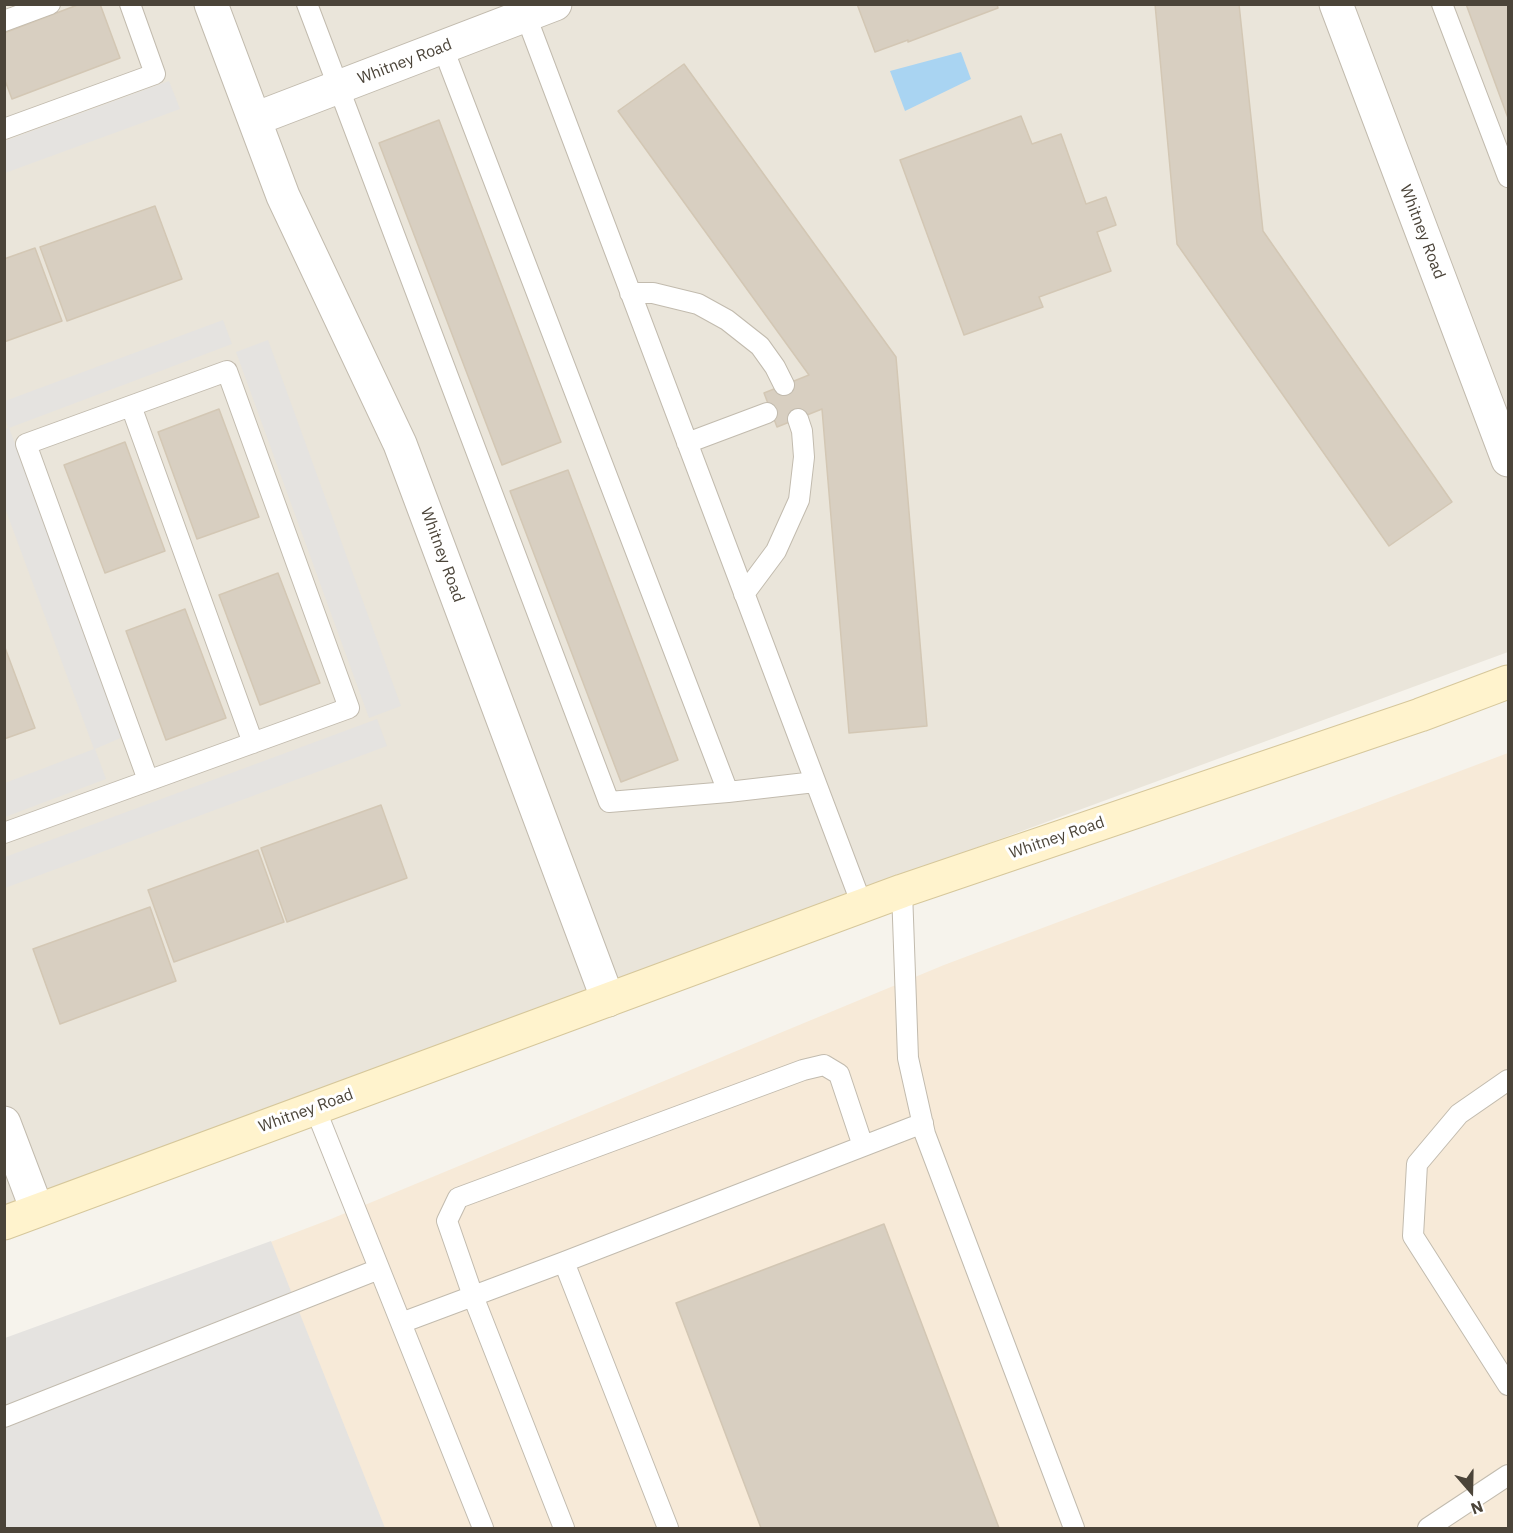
<!DOCTYPE html>
<html>
<head>
<meta charset="utf-8">
<style>
  body { margin:0 }
  #map { position:relative; width:1513px; height:1533px; overflow:hidden; background:#f6f3ec; font-family:"IBM Plex Sans",sans-serif }
  canvas { display:block }
  .frame { position:absolute; inset:0; border:6px solid #4b4439; pointer-events:none }
  .north { position:absolute; left:1441px; top:1461px; width:60px; height:60px; -webkit-text-stroke:4px #fff; paint-order:stroke; rotate:160deg; font-size:16px; font-weight:700; line-height:24px; text-align:center; color:#4b4439 }
  .north::after { content:''; display:block; margin:auto; width:21px; height:27px; background:#4b4439; clip-path:polygon(50% 0,100% 100%,50% 72%,0 100%) }
</style>
</head>
<body>
<div id="map">
<canvas width="1513" height="1533"></canvas>
<div class="frame"></div>
<div class="north">N</div>
</div>
<script>
const context = document.querySelector('canvas').getContext('2d');
context.lineJoin = 'round';
function paint(path, color) {
  context.fillStyle = color;
  context.fill(path, 'evenodd');
}
function toPath(rows) {
  const path = new Path2D();
  for (const r of rows) {
    path.moveTo(r[0], r[1]);
    for (let i = 2; i < r.length; i += 2) path.lineTo(r[i], r[i + 1]);
  }
  return path;
}
function trace(path, color, width, dash) {
  context.strokeStyle = color;
  context.lineWidth = width;
  context.lineCap = dash ? 'butt' : 'round';
  context.setLineDash(dash || []);
  context.stroke(path);
}
function write(font, color, halo, rows, align = 'center') {
  context.font = font + ' "IBM Plex Sans",sans-serif';
  context.lineWidth = 6;
  context.setLineDash([]);
  context.textBaseline = 'middle';
  context.strokeStyle = halo;
  context.fillStyle = color;
  for (const [text, x, y, turn = 0] of rows) {
    context.save();
    context.translate(x, y);
    context.rotate((+turn || 0) * Math.PI / 180);
    context.textAlign = isNaN(turn) ? turn : align;
    if (halo) context.strokeText(text, 0, 0);
    context.fillText(text, 0, 0);
    context.restore();
  }
}
paint(toPath([
  [5,5,1508,5,1508,652,555,1003,5,1210]
]), '#eae5da');
paint(toPath([
  [1508,753,1508,1528,5,1528,5,1343,331,1219,944,965]
]), '#f7ead8');
paint(toPath([
  [169,81,180,109,5,173,5,141],
  [223,320,232,344,9,428,125,736,95,749,106,779,5,817,5,783,94,749,5,508,4,429,8,428,5,418,5,401],
  [268,340,401,706,369,718,236,352],
  [377,719,387,746,5,888,5,857],
  [271,1241,385,1528,5,1528,5,1338]
]), '#e5e3e0');
paint(toPath([
  [961,52,971,79,905,111,890,71]
]), '#a9d4f2');
const building = toPath([
  [80,4,100,4,120,58,12,99,4,78,4,33,80,4],
  [857,4,997,4,998,8,908,42,908,40,875,52,857,4],
  [1155,4,1239,4,1263,231,1452,502,1389,546,1177,244,1155,4],
  [1466,4,1508,4,1508,118,1466,4],
  [684,64,896,357,927,726,849,733,822,409,777,427,764,393,809,375,618,111,684,64],
  [1021,116,1032,144,1061,134,1086,204,1106,197,1116,225,1097,232,1111,271,1039,297,1043,307,964,335,900,160,1021,116],
  [439,120,561,442,502,465,379,143,439,120],
  [155,206,182,279,67,321,40,247,155,206],
  [35,248,62,321,4,342,4,259,35,248],
  [219,409,259,517,197,539,158,432,219,409],
  [125,442,165,551,105,573,64,465,125,442],
  [568,470,678,760,621,782,510,491,568,470],
  [278,573,320,683,260,705,219,595,278,573],
  [185,609,226,718,166,740,126,631,185,609],
  [4,645,35,728,4,739,4,645],
  [381,805,407,878,287,922,261,848,381,805],
  [258,850,284,922,174,962,148,890,258,850],
  [150,907,176,981,60,1024,33,949,150,907],
  [884,1224,999,1528,761,1528,676,1303,884,1224]
]);
paint(building, '#d8cfc1');
trace(building, '#d3c7b4', 1.5);
const lane = toPath([
  [307,4,609,802,728,792,815,782],
  [1442,4,1508,177],
  [526,16,862,905],
  [4,21,50,4],
  [443,48,728,792],
  [4,129,155,74,130,4],
  [630,293,653,293,698,304,727,320,760,346,775,367,784,385],
  [131,406,253,743],
  [687,443,767,413],
  [744,594,776,551,799,500,804,457,802,431,798,419],
  [4,833,349,708,227,371,26,444,148,780],
  [902,891,908,1058,925,1134,1074,1528],
  [1508,1080,1459,1114,1417,1164,1413,1236,1508,1385],
  [315,1108,483,1528],
  [564,1262,668,1528],
  [401,1323,564,1262,923,1123],
  [4,1417,379,1269],
  [564,1528,473,1296,447,1221,458,1198,803,1070,824,1065,839,1074,863,1146],
  [1428,1528,1508,1475]
]);
const street = toPath([
  [211,4,283,196,400,444,608,1000],
  [1336,4,1508,460],
  [255,119,555,4],
  [4,1123,37,1210]
]);
const secondary = toPath([
  [4,1223,902,891,1420,715,1508,682]
]);
trace(lane, '#c2bbae', 22);
trace(street, '#c2bbae', 35);
trace(secondary, '#d6c79b', 35);
trace(lane, '#fff', 20);
trace(street, '#fff', 33);
trace(secondary, '#fff3cd', 33);
write('16px', '#4b4439', '#fff', [
  ["Whitney Road",405,62,-21],
  ["Whitney Road",1422,232,69],
  ["Whitney Road",442,555,70],
  ["Whitney Road",1057,838,-19],
  ["Whitney Road",306,1111,-20]
]);
</script>
</body>
</html>
